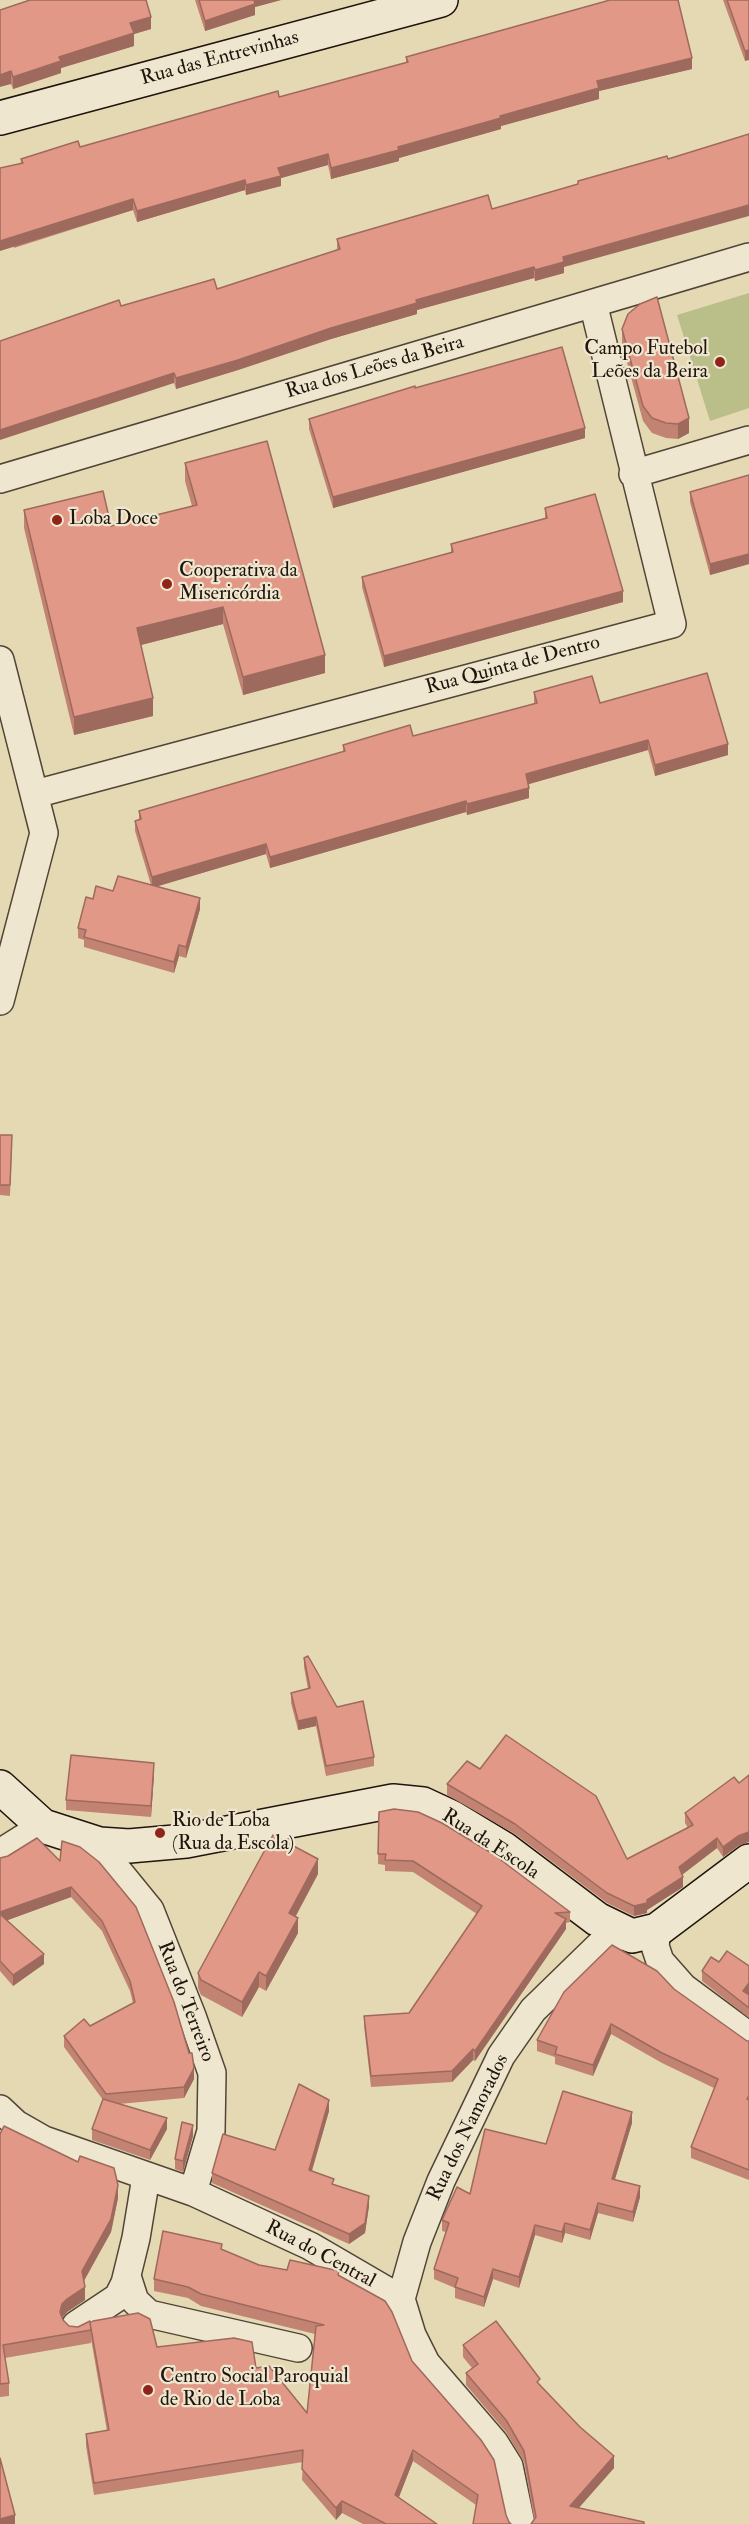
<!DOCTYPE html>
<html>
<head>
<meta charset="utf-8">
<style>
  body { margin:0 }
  canvas { display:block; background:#e5d9b4 }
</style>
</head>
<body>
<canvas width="749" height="2524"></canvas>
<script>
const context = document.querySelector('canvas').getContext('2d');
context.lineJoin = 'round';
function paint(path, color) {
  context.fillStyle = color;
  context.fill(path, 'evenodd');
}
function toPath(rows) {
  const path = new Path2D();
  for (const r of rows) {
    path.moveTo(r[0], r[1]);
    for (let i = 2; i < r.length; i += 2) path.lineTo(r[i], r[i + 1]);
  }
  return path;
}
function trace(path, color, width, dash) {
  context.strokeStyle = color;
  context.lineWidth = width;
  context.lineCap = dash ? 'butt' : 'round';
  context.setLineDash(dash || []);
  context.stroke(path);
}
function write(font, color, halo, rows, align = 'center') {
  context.font = font + ' "IM FELL Double Pica",serif';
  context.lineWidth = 4.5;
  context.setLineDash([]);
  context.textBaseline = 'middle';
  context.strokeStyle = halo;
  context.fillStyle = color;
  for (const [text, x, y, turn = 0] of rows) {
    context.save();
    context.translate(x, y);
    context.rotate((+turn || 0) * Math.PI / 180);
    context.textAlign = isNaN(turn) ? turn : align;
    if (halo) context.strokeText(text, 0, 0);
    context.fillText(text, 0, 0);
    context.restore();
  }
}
paint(toPath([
  [749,293,749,408,710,421,677,315]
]), '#babe89');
const street = toPath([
  [633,474,749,440],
  [0,479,749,257],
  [0,660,44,833,0,1001],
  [35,794,672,624,593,303],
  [82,1839,110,1861,150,1910,192,2016,212,2073,211,2131,193,2192],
  [0,1853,43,1826],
  [657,1930,655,1946,660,1961,683,1987,749,2036],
  [0,2109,16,2124,44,2140,193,2192,310,2246,401,2299,412,2335,426,2363,494,2442,509,2466,521,2524],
  [127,2276,135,2301,149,2314,298,2348],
  [401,2299,417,2242,441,2181,501,2056,533,2010,606,1939,626,1935],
  [76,2325,118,2297,125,2283,136,2238,146,2177]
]);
const secondary = toPath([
  [0,118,441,0],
  [0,1787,43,1826,99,1844,129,1846,186,1841,393,1801,423,1804,451,1817,504,1849,597,1919,632,1936,657,1930,749,1861]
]);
trace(street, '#514537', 30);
trace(secondary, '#20140d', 36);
trace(street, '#eee6ce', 27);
trace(secondary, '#eee6ce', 33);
paint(toPath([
  [195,0,281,0,255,7,255,15,205,31],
  [723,0,749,0,745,61],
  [0,10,151,29,134,34,134,46,61,68,61,73,13,89,11,84],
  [406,57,692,69,599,91,599,99,501,126,501,129,399,158,399,161,331,179,328,165,281,178,281,186,246,195,245,190,137,222,133,210,14,248,21,159,80,147,279,97,406,63],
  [667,156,564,267,564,273,535,281,534,278,417,310,417,314,331,339,238,370,176,389,174,383,121,306,217,289,337,250,337,239,492,209,578,184,578,181],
  [622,329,689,433,678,439,666,438,652,433,643,421,622,344],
  [415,388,585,438,333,508,309,429,309,419],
  [185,463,325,673,243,695,223,624,141,645,153,716,74,735,24,528,24,510,111,526,192,506,185,481],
  [749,475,749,564,710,575,690,502,690,492],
  [545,508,623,602,384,667,362,587,362,577,451,553,451,544,545,518],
  [534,692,600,703,728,755,655,776,648,750,528,784,529,798,467,815,466,812,270,868,266,854,157,886,200,909,186,958,179,956,174,973,84,947,84,940,78,938,78,928,93,899,113,891,151,885,135,831,135,821,139,820,139,811,343,752,343,745,413,736,534,704],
  [0,1135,12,1146,10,1196,0,1195],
  [304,1658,337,1707,374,1757,374,1766,326,1776,316,1726,298,1730,291,1703,291,1693,308,1689,304,1667],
  [154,1774,151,1817,66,1810,66,1800],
  [447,1784,627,1859,688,1828,685,1823,685,1813,738,1846,723,1857,717,1848,682,1875,683,1887,647,1910,647,1913,634,1916,607,1903,515,1834,447,1795],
  [379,1812,570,1912,570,1922,566,1923,566,1929,475,2061,473,2060,452,2082,371,2087,364,2026,364,2016,409,2013,477,1914,413,1872,385,1871,385,1865,378,1864],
  [62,1841,194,2079,184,2098,119,2104,167,2129,150,2160,92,2140,92,2129,103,2100,64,2047,64,2036,90,2026,133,2003,130,1991,102,1931,71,1897,7,1920,44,1964,13,1986,0,1971,0,1858,60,1861],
  [318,1874,296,1916,298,1933,266,1991,259,1987,242,2017,201,1995,198,1988,198,1973],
  [719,1962,749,1966,749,2018,702,1981,702,1971],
  [674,1989,747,2041,749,2041,749,2180,691,2158,691,2147,714,2088,662,2063,611,2034,593,2076,555,2064,555,2057,537,2051,537,2040],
  [329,2111,312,2171,369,2206,365,2233,349,2244,212,2183,212,2173,275,2150],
  [632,2123,615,2179,640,2197,633,2222,598,2213,590,2240,565,2233,562,2243,535,2235,519,2288,493,2279,484,2307,455,2298,455,2288,434,2279,434,2269,446,2232,442,2231,442,2220,470,2194,546,2144],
  [0,2134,118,2198,111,2232,84,2281,85,2300,67,2312,62,2318,63,2320,69,2326,78,2327,90,2324,157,2347,256,2368,307,2413,315,2334,201,2306,188,2298,154,2291,154,2279,222,2250,259,2265,287,2270,339,2275,412,2361,494,2460,476,2505,413,2461,399,2497,437,2524,363,2524,342,2513,336,2520,302,2480,303,2462,94,2495,86,2446,86,2434,107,2431,91,2339,91,2343,5,2358,9,2383,9,2396,0,2397],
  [193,2136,183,2172,175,2169,175,2159],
  [463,2345,540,2385,614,2468,578,2508,534,2519,524,2462,506,2432,466,2385,466,2373,472,2368,463,2357]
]), '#c28373');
paint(toPath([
  [253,0,281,0,255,7,255,15,205,31,205,21],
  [151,17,151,29,134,34,134,46,61,68,61,73,13,89,13,77,59,57,130,23],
  [749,50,749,60,745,61,745,51],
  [692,58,692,69,599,91,599,99,501,126,501,129,399,158,399,161,331,179,331,168,500,116,597,81],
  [11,71,11,84,0,87,0,75],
  [328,154,328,165,281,178,281,186,246,195,246,185,278,168],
  [245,180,245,190,137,222,137,211],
  [133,199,133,210,0,251,0,241],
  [749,205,749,216,564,267,564,273,535,281,535,270,563,257],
  [534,267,534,278,417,310,417,314,331,339,238,370,176,389,176,378,416,300],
  [174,373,174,383,0,440,0,430],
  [689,418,689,433,678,439,678,424],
  [585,428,585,438,333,508,333,497],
  [749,554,749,564,710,575,710,564],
  [623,591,623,602,384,667,384,656],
  [223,607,223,624,137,646,137,628],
  [325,655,325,673,243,695,243,677],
  [153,698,153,716,74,735,74,717],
  [648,740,648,750,526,785,526,774],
  [728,744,728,755,655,776,655,765],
  [529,788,529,798,467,815,467,804],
  [466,801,466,812,270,868,270,857],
  [266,844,266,854,152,888,152,877],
  [200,898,200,909,186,958,186,947],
  [179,945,179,956,174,973,174,962],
  [316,1717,316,1726,298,1730,298,1721],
  [154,1763,154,1774,151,1817,151,1806],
  [749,1832,749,1842,738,1846,723,1857,723,1847,738,1836],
  [717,1838,717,1848,679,1877,679,1867],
  [318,1859,318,1874,289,1928,289,1913],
  [683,1877,683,1887,647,1910,647,1913,634,1916,634,1906,647,1900],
  [71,1887,71,1897,0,1923,0,1912],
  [298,1918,298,1933,266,1991,266,1976],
  [566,1919,566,1929,475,2061,475,2051],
  [44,1954,44,1964,13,1986,13,1975],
  [259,1972,259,1987,242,2017,242,2002],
  [749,1983,749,1994,743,2002,743,1991],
  [611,2024,611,2034,593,2076,593,2065],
  [473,2049,473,2060,452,2082,452,2071],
  [194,2068,194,2079,184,2098,184,2087],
  [329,2100,329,2111,309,2180,309,2170],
  [632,2112,632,2123,612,2189,612,2179],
  [167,2118,167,2129,150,2160,150,2150],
  [193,2125,193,2136,183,2172,183,2161],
  [118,2185,118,2198,111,2232,82,2284,82,2271],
  [640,2186,640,2197,633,2222,633,2212],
  [369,2196,369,2206,365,2233,349,2244,349,2234],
  [598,2203,598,2213,590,2240,590,2230],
  [565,2223,565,2233,562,2243,562,2232],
  [535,2225,535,2235,519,2288,519,2277],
  [493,2269,493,2279,484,2307,484,2297],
  [85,2287,85,2300,67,2312,62,2318,60,2312,62,2304,67,2299],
  [413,2450,413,2461,395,2507,395,2495],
  [614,2456,614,2468,570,2518,570,2506],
  [342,2501,342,2513,336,2520,336,2508],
  [15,2515,15,2524,0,2524,0,2519]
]), '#9e6a5e');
const building = toPath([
  [30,0,146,0,151,17,130,23,134,33,59,57,61,61,13,77,11,71,0,75,0,10,30,0],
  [199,0,254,0,255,4,205,21,199,0],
  [610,0,678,0,692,58,597,81,599,88,500,116,501,118,398,147,399,150,331,168,328,154,278,168,281,176,246,185,245,180,137,211,133,199,0,241,0,168,23,163,21,159,78,141,80,147,278,91,279,97,408,62,406,57,610,0],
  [727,0,749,0,749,50,745,51,727,0],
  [749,134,749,205,563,257,564,262,535,270,534,267,416,300,417,303,331,328,238,360,176,378,174,373,0,430,0,341,119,300,121,306,214,279,217,289,340,249,337,239,488,195,492,209,578,184,578,181,667,156,668,159,749,134],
  [657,297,689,418,678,424,666,423,652,418,643,406,622,329,628,314,640,304,657,297],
  [562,347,585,428,333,497,309,419,415,386,415,388,562,347],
  [267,441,325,655,243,677,223,607,137,628,153,698,74,717,24,510,103,491,111,526,197,505,185,463,267,441],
  [749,475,749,554,710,564,690,492,749,475],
  [595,494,623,591,384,656,362,577,453,552,451,544,547,518,545,508,595,494],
  [707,673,728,744,655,765,648,740,526,774,529,788,467,804,466,801,270,857,266,844,152,877,135,821,141,819,139,811,345,751,343,745,410,725,413,736,537,703,534,692,592,676,600,703,707,673],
  [118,876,200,898,186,947,179,945,174,962,84,937,86,930,78,928,86,897,93,899,96,886,113,891,118,876],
  [0,1135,12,1135,10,1185,0,1185,0,1135],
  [308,1656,337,1707,363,1701,374,1757,326,1766,316,1717,298,1721,291,1693,310,1688,304,1658,308,1656],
  [506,1735,596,1796,627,1859,693,1825,685,1813,734,1777,739,1783,749,1775,749,1832,738,1836,723,1847,717,1838,679,1867,683,1877,647,1900,647,1903,634,1906,607,1893,515,1824,447,1784,467,1761,480,1769,506,1735],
  [71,1755,154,1763,151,1806,66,1800,71,1755],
  [394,1809,418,1812,442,1823,493,1854,570,1912,555,1913,566,1919,475,2051,473,2049,452,2071,371,2076,364,2016,409,2013,482,1906,413,1861,385,1860,386,1854,378,1854,379,1812,394,1809],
  [273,1835,318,1859,289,1913,298,1918,266,1976,259,1972,242,2002,201,1980,198,1973,273,1835],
  [37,1838,60,1861,62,1841,80,1847,99,1862,136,1907,174,2002,189,2053,192,2053,194,2068,184,2087,106,2094,64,2036,84,2019,90,2026,135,2002,130,1981,102,1921,71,1887,0,1912,0,1858,8,1856,37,1838],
  [0,1914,44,1954,13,1975,0,1961,0,1914],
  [612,1945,657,1971,674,1989,747,2041,749,2041,749,2096,747,2099,749,2100,749,2170,691,2147,718,2079,662,2053,611,2024,593,2065,555,2054,557,2047,537,2040,564,1992,612,1945],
  [727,1951,749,1966,749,1983,743,1991,749,1995,749,2008,702,1971,711,1957,719,1962,727,1951],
  [299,2084,329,2100,309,2170,334,2179,332,2184,369,2196,365,2223,349,2234,212,2173,223,2134,275,2150,299,2084],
  [563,2091,632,2112,612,2179,640,2186,633,2212,598,2203,590,2230,565,2223,562,2232,535,2225,519,2277,493,2269,484,2297,455,2287,458,2278,434,2269,449,2223,442,2220,457,2187,470,2194,485,2129,546,2144,563,2091],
  [103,2099,167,2118,150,2150,92,2129,103,2099],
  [182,2122,193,2125,183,2161,175,2159,182,2122],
  [4,2126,78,2162,80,2156,114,2168,118,2185,111,2219,82,2271,85,2287,67,2299,62,2304,60,2312,63,2320,69,2326,78,2327,90,2321,91,2330,3,2345,9,2383,0,2384,0,2134,4,2126],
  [163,2231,222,2244,221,2249,259,2265,287,2270,290,2260,339,2271,338,2275,385,2301,392,2312,412,2361,481,2440,494,2460,506,2515,509,2522,511,2524,473,2524,478,2495,413,2450,395,2495,437,2524,386,2524,342,2501,336,2508,302,2469,303,2450,94,2483,86,2434,109,2430,90,2323,93,2321,138,2313,150,2319,157,2347,234,2338,252,2342,256,2368,269,2366,307,2413,316,2326,324,2325,201,2294,188,2287,154,2279,163,2231],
  [496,2321,540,2379,537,2382,580,2427,614,2456,570,2506,644,2522,644,2524,531,2524,536,2517,524,2451,506,2420,466,2373,478,2364,463,2345,496,2321],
  [0,2458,15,2515,0,2519,0,2458]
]);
paint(building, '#e19886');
trace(building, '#9e6a5e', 1.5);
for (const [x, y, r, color] of [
  [720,362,6,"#8f2418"],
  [57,520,6,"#8f2418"],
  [167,584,6,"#8f2418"],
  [160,1833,6,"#8f2418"],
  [148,2390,6,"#8f2418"]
]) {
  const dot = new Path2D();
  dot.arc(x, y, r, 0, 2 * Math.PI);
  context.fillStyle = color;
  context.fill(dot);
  trace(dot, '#eee6ce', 2);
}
write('20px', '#20140d', '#eee6ce', [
  ["Rua das Entrevinhas",220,59,-15],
  ["Rua dos Leões da Beira",375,368,-16],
  ["Rua Quinta de Dentro",513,666,-15],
  ["Rua da Escola",490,1845,33],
  ["Rua do Terreiro",185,2002,69],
  ["Rua dos Namorados",469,2128,-64],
  ["Rua do Central",320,2255,28]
]);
write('20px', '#20140d', '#eee6ce', [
  ["Campo Futebol",708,350,"right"],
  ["Leões da Beira",708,373,"right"],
  ["Loba Doce",69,520],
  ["Cooperativa da",179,572],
  ["Misericórdia",179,595],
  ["Rio de Loba",172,1822],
  ["(Rua da Escola)",172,1845],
  ["Centro Social Paroquial",160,2378],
  ["de Rio de Loba",160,2401]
], 'left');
</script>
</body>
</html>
